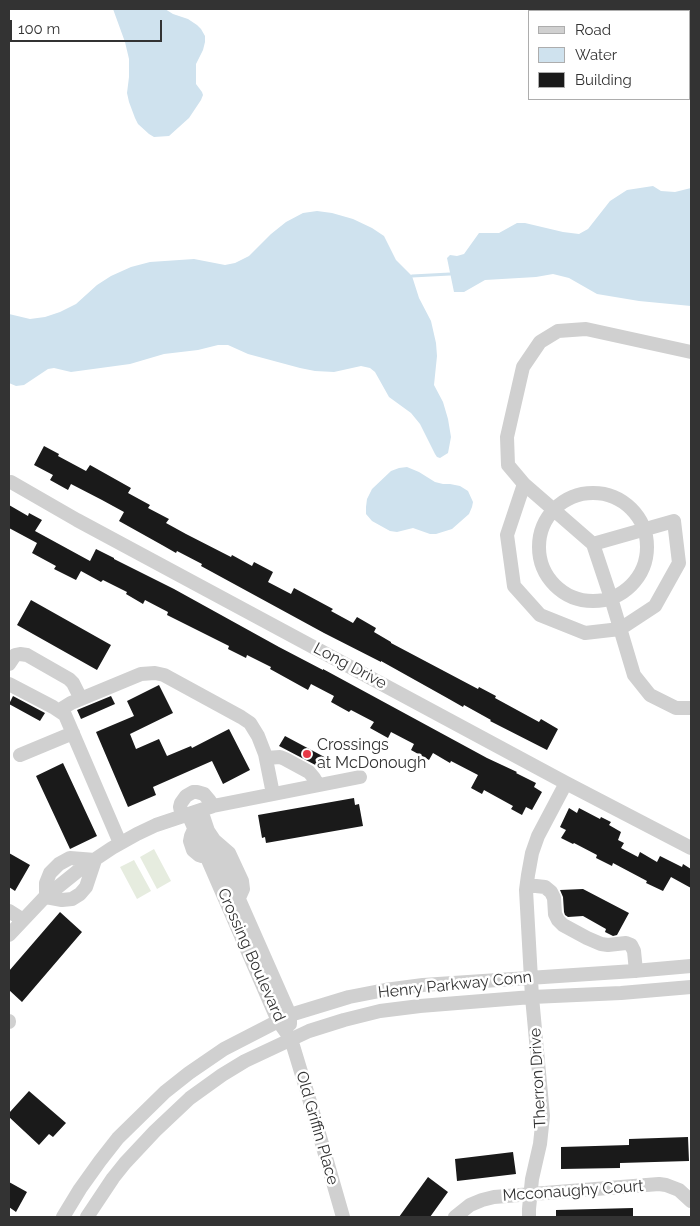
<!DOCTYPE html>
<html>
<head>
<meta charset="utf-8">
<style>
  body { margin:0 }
  #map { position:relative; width:700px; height:1226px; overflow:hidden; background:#fff; font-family:Raleway,sans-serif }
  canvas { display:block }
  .frame { position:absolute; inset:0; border:10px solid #333; pointer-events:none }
  .legend { position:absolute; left:528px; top:10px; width:162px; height:90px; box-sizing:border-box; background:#fff; border:1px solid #adadad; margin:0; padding:6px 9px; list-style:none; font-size:15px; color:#333 }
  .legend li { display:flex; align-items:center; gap:10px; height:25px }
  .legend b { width:25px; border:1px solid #adadad }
  .scale { position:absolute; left:10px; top:20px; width:152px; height:22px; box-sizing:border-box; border:2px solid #333; border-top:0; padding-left:6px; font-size:15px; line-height:18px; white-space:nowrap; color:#333; -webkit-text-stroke:4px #fff; paint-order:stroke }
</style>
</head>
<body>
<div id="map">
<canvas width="700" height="1226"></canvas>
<div class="frame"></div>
<ul class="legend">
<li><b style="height:6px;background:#d0d0d0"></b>Road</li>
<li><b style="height:14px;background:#cfe2ee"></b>Water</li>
<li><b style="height:14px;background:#1a1a1a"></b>Building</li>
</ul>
<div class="scale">100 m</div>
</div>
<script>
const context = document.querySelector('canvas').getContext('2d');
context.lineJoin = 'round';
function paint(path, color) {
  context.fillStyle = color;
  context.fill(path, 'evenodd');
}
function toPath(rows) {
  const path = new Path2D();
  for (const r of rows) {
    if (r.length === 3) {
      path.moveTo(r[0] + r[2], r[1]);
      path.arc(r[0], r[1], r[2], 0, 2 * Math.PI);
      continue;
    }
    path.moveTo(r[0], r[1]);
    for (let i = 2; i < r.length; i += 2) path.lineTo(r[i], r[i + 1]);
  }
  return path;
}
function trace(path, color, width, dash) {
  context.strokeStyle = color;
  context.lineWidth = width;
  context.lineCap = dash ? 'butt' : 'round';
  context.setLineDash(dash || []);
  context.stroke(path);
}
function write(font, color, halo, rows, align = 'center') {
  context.font = font + ' Raleway,sans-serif';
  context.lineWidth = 5;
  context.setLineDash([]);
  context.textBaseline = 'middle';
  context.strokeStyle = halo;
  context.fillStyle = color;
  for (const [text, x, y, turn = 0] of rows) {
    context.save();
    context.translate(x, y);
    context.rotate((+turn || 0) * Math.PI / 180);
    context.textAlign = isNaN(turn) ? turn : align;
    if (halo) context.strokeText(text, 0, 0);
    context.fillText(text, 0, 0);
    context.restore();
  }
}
paint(toPath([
  [154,849,171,881,157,889,140,857],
  [134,860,151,891,137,899,120,867]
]), '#e6ecdf');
paint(toPath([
  [113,9,165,9,173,14,188,19,197,25,201,29,205,36,205,42,203,50,196,64,196,84,202,92,203,95,201,100,189,118,169,136,154,137,149,134,138,124,135,118,129,102,127,93,129,77,129,59,125,42],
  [653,186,661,191,675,192,691,188,691,306,639,301,597,294,569,278,553,274,536,277,485,280,464,292,454,292,447,258,450,255,457,256,464,254,479,233,499,233,517,223,525,223,563,232,579,234,588,229,610,201,627,190],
  [317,211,332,213,353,219,372,228,384,236,396,260,412,276,419,298,431,321,436,343,437,356,434,385,443,402,448,419,451,437,448,453,440,458,437,457,435,454,420,424,411,413,389,397,375,372,370,368,361,366,334,372,315,371,300,368,248,354,228,345,218,345,198,350,164,354,130,364,71,372,54,368,48,369,24,385,16,386,9,383,9,314,30,319,45,317,60,312,76,304,97,285,111,276,131,267,150,262,194,259,225,265,235,263,249,256,271,234,286,222,303,213],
  [407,467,419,472,435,482,443,484,450,484,460,486,468,491,473,502,472,507,469,514,452,529,436,534,430,534,413,528,397,532,390,531,372,521,366,514,366,507,367,499,372,489,391,471,399,468]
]), '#cfe2ee');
trace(toPath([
  [412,276,450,274]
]), '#cfe2ee', 3);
paint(toPath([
  [44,446,59,454,58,456,86,471,90,465,131,488,128,493,150,505,148,508,169,519,166,523,186,534,231,557,232,555,252,566,254,562,273,572,268,582,291,594,294,588,333,609,331,611,353,623,357,617,376,628,374,632,391,642,391,643,478,689,479,687,496,696,495,698,539,722,541,719,558,729,547,750,490,721,491,720,464,705,463,707,449,699,381,661,381,662,324,633,201,566,202,564,177,551,176,553,162,545,119,521,124,512,102,500,71,484,68,490,50,480,53,475,34,465],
  [9,505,28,516,29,513,42,520,35,531,90,561,96,549,114,558,114,559,174,589,279,647,323,670,323,669,487,758,517,772,516,773,536,783,534,787,542,792,532,810,526,807,522,815,511,809,513,806,484,790,482,794,471,788,478,775,451,761,450,763,433,753,429,760,411,750,414,744,391,732,388,738,370,728,374,722,351,710,349,712,331,702,334,696,311,684,308,690,270,669,271,667,247,655,246,658,228,649,229,646,167,615,168,612,145,600,143,604,126,594,127,592,103,580,101,582,81,571,76,580,54,569,56,566,32,553,37,543,9,528],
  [31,600,111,645,97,670,17,625],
  [159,685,173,713,130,734,136,749,159,739,167,756,191,746,192,748,229,729,250,770,223,784,212,761,153,787,156,795,128,807,96,732,134,716,127,701],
  [13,696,45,713,40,721,9,704],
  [111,696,115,704,81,719,77,710],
  [285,736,330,760,325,770,279,746],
  [63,763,97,836,70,849,36,776],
  [354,798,355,805,359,804,363,826,266,843,265,837,262,838,258,815],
  [569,808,577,813,579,808,600,819,601,817,611,822,609,825,621,832,618,840,624,843,621,848,638,857,640,852,657,862,660,856,682,867,683,864,691,869,691,888,671,877,663,891,646,883,647,881,613,863,612,866,596,858,597,855,574,843,573,844,561,838,566,830,560,827],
  [9,853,30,865,15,891,9,887],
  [583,889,629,913,617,935,613,936,605,932,606,929,583,916,568,917,565,915,564,912,563,897,560,890],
  [60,912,82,932,22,1002,9,990,9,971],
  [29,1091,66,1123,53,1137,49,1134,39,1145,9,1117,9,1113],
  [688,1137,689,1161,620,1163,620,1168,561,1169,561,1147,629,1145,629,1139],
  [513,1152,516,1174,457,1181,455,1159],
  [428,1177,448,1192,430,1217,399,1217],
  [9,1182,27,1192,16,1212,9,1207],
  [633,1208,633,1217,556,1217,556,1210]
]), '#1a1a1a');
trace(toPath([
  [11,482,77,520,566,783,691,848],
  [524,484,593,544,611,598,634,675,650,695,676,708,691,708],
  [593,547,54],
  [593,544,674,521,679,563,655,606,620,629,585,633,540,615,514,586,507,535,524,484,508,465,507,437,523,367,540,342,558,331,586,329,691,352],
  [9,664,15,655,20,654,27,655,69,679,73,683,81,699],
  [9,684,53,707,65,715,120,843],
  [60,711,63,708,71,703,141,674,155,673,164,675,241,717,250,723,258,736,265,754,273,794],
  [20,755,73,733],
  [266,758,280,757,285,759,309,772,314,778,318,785],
  [201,810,208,831,214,840,223,863,290,1015,290,1024],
  [188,814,278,1021,291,1039,308,1095,343,1217],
  [182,816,180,807,181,803,186,796,193,792,197,792,204,794,209,800,213,806],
  [195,827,191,836,190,841,193,850,199,855,202,856,212,852],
  [214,840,229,853,242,881,243,889,239,898,236,899],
  [70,858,95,860,86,887,80,894,72,899,62,900,46,897,46,883,50,873,59,864,70,858],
  [527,885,545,887,551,892,554,898,555,914,558,920,563,925,587,938,601,944,608,945,626,943,631,945,634,951,636,971],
  [9,911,23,920],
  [9,935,43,899,79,870,112,848,137,834,156,825,213,806,360,777],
  [9,1021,9,1022],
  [63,1217,80,1189,100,1161,118,1138,165,1092,189,1073,224,1049,290,1015,349,997,385,990,423,985,634,971,691,966],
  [87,1217,113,1178,125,1163,155,1131,190,1098,222,1075,245,1061,309,1031,344,1020,380,1011,420,1006,532,997,621,993,691,987],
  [455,1217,470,1205,482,1200,494,1197,659,1184,666,1185,679,1190,691,1201],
  [529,1217,529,1209,532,1179,540,1144,543,1116,532,997,526,890,528,875,532,853,538,836,566,783]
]), '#d0d0d0', 14);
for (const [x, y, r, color] of [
  [307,754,5,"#e63946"]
]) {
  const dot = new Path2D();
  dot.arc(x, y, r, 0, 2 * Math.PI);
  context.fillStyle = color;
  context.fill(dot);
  trace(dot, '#fff', 2);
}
write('16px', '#333', '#fff', [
  ["Long Drive",350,666,28],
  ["Crossing Boulevard",251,955,66],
  ["Henry Parkway Conn",455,985,-6],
  ["Therron Drive",538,1078,-93],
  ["Old Griffin Place",317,1128,74],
  ["Mcconaughy Court",573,1191,-4]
]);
write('16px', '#333', '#fff', [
  ["Crossings",317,745],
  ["at McDonough",317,763]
], 'left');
</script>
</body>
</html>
